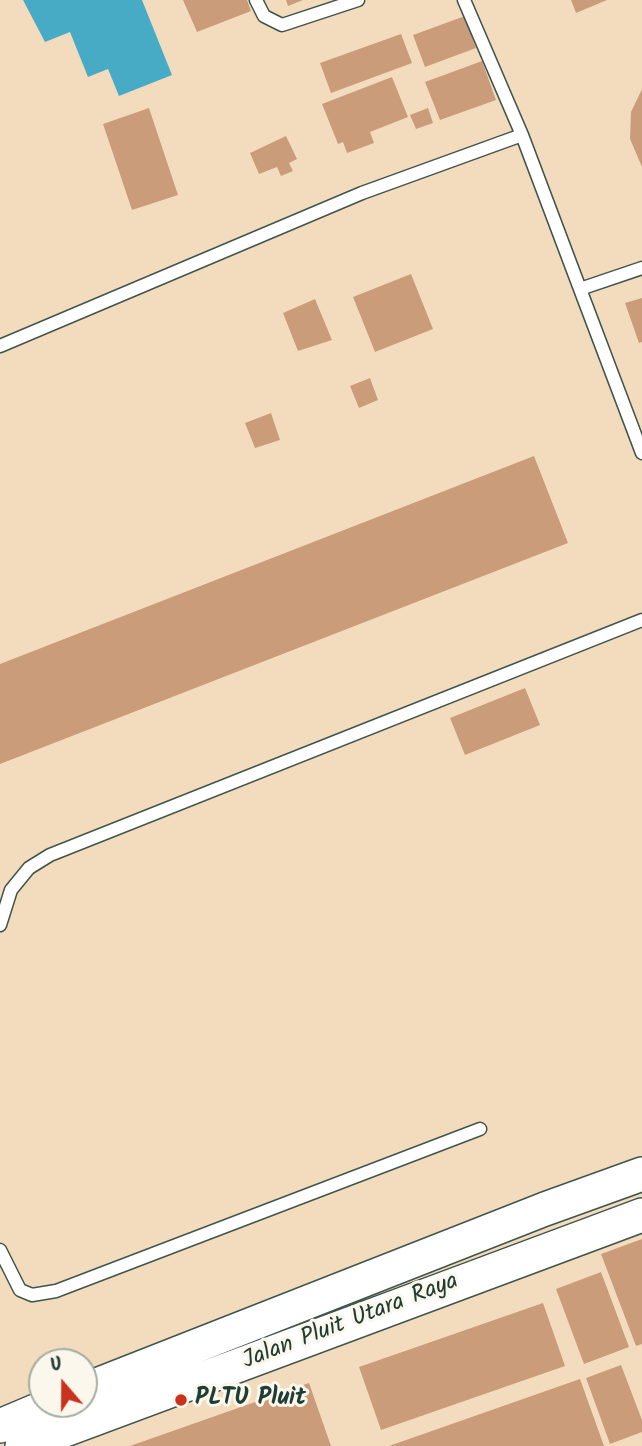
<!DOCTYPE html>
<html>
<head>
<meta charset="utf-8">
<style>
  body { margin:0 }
  #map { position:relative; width:642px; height:1446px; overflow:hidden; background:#f3dcbd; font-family:Kalam,sans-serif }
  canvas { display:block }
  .north { position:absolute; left:28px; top:1348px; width:70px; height:70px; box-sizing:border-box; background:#fbf7ec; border:2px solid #a3ada2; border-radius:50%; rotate:340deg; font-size:19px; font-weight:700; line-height:28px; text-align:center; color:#1f3d34 }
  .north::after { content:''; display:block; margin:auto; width:24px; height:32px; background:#c8321e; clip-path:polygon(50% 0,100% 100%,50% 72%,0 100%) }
</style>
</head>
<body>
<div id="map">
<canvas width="642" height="1446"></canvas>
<div class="north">U</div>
</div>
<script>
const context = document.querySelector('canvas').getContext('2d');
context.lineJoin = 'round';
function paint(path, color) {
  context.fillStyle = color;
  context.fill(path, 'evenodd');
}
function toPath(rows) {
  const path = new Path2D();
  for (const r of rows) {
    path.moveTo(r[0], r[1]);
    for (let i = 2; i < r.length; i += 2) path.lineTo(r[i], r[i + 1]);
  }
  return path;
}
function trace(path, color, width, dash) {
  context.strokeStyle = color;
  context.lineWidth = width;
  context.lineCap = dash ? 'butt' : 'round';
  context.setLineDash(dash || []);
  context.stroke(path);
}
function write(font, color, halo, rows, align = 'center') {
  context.font = font + ' Kalam,sans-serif';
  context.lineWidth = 6;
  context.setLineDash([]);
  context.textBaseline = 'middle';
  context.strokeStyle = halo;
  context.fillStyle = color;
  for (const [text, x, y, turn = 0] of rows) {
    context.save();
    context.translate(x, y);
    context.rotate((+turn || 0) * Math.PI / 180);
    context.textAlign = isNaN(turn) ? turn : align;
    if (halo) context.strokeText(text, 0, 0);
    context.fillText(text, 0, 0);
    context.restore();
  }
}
paint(toPath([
  [23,0,142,0,172,75,119,96,108,69,88,77,70,32,45,42]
]), '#47abc6');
paint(toPath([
  [183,0,247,0,251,11,197,32],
  [286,0,303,0,288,6],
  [571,0,607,0,576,13],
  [465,16,476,48,425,67,413,35],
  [401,34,412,63,331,93,320,63],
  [482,61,496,100,440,120,425,82],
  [392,77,408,117,370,132,374,143,347,153,343,142,338,144,322,104],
  [642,89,642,167,630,139,631,112],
  [149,108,178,195,132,210,103,124],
  [428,108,433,123,416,129,410,115],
  [286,136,297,159,289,163,293,171,281,176,277,167,259,174,250,153],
  [411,274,433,329,375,352,353,297],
  [642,298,642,342,639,343,625,303],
  [315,299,332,340,298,351,283,313],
  [370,378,378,400,359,408,350,386],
  [271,413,280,440,255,448,245,423],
  [534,456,568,543,0,764,0,664],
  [525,688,540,725,465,755,450,718],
  [642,1239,642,1344,636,1346,601,1254],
  [601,1272,629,1347,584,1364,556,1289],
  [543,1303,565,1366,381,1430,359,1367],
  [621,1365,642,1420,642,1432,610,1444,586,1378],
  [580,1379,604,1446,389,1446],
  [309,1383,331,1446,130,1446]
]), '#cb9c7a');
const service = toPath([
  [256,0,264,16,282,25,358,0],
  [464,0,522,135,580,289],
  [642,268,580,289,642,453],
  [0,346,362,193,522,135],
  [0,925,11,890,29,868,50,855,642,620],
  [0,1250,20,1290,32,1295,56,1291,480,1129]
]);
const tertiary = toPath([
  [84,1390,545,1209,642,1174],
  [0,1426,52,1404],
  [22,1446,642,1215]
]);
trace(service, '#3f5549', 15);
trace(tertiary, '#3f5549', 36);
trace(service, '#fff', 12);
trace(tertiary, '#fff', 33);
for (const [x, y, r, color] of [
  [181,1400,7,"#c8321e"]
]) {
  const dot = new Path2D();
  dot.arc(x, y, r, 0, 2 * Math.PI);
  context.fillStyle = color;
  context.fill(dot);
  trace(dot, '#fbf7ec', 2.5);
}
write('24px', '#1f3d34', '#fbf7ec', [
  ["Jalan Pluit Utara Raya",351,1323,-21]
]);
write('bold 24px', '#1f3d34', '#fbf7ec', [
  ["PLTU Pluit",195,1400]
], 'left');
</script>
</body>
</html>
